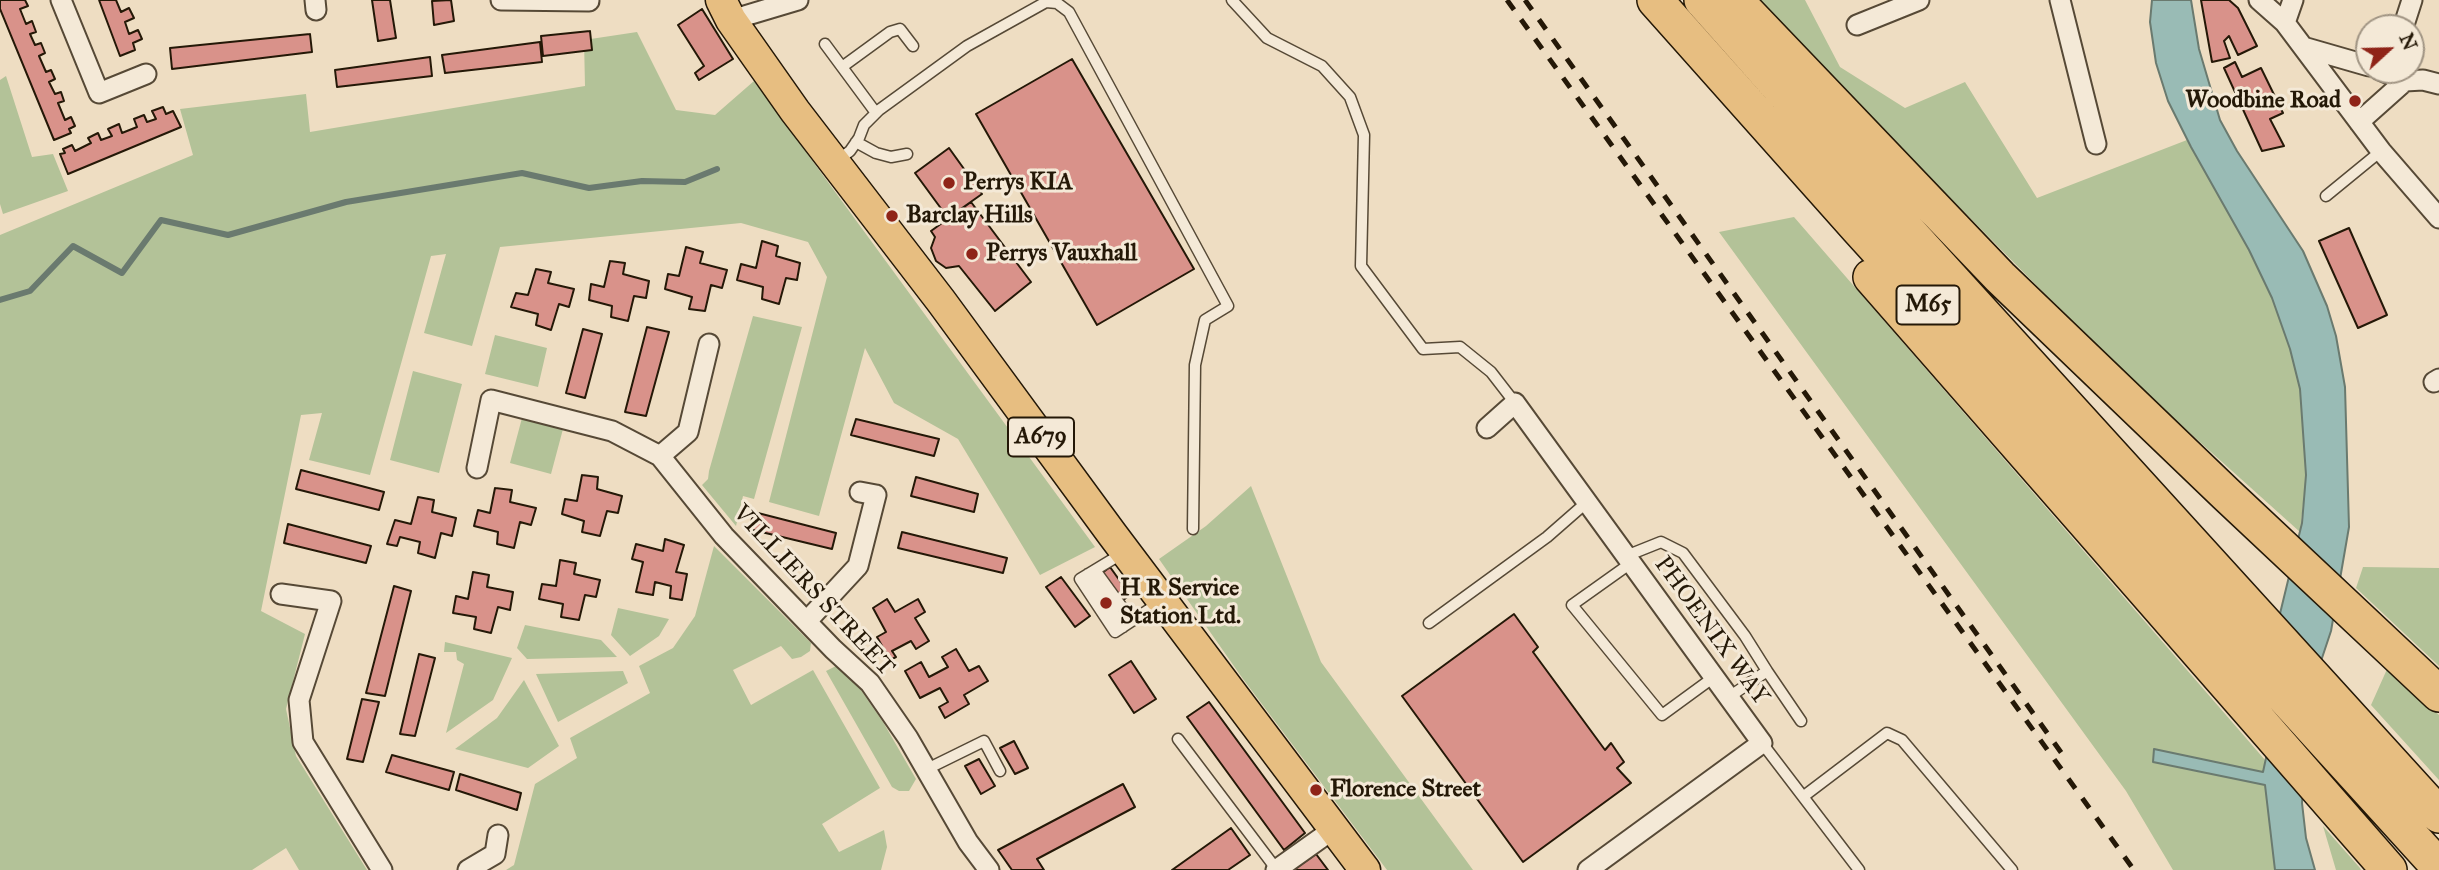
<!DOCTYPE html>
<html>
<head>
<meta charset="utf-8">
<style>
  body { margin:0 }
  #map { position:relative; width:2439px; height:870px; overflow:hidden; background:#eeddc2; font-family:"IM FELL Great Primer",serif }
  canvas { display:block }
  .north { position:absolute; left:2355px; top:14px; width:70px; height:70px; box-sizing:border-box; background:#f4e9d7; border:2px solid #a19584; border-radius:50%; rotate:68deg; font-size:19px; font-weight:700; line-height:28px; text-align:center; color:#241807 }
  .north::after { content:''; display:block; margin:auto; width:24px; height:32px; background:#8f2418; clip-path:polygon(50% 0,100% 100%,50% 72%,0 100%) }
</style>
</head>
<body>
<div id="map">
<canvas width="2439" height="870"></canvas>
<div class="north">N</div>
</div>
<script>
const context = document.querySelector('canvas').getContext('2d');
context.lineJoin = 'round';
function paint(path, color) {
  context.fillStyle = color;
  context.fill(path, 'evenodd');
}
function toPath(rows) {
  const path = new Path2D();
  for (const r of rows) {
    path.moveTo(r[0], r[1]);
    for (let i = 2; i < r.length; i += 2) path.lineTo(r[i], r[i + 1]);
  }
  return path;
}
function trace(path, color, width, dash) {
  context.strokeStyle = color;
  context.lineWidth = width;
  context.lineCap = dash ? 'butt' : 'round';
  context.setLineDash(dash || []);
  context.stroke(path);
}
function write(font, color, halo, rows, align = 'center') {
  context.font = font + ' "IM FELL Great Primer",serif';
  context.lineWidth = 6;
  context.setLineDash([]);
  context.textBaseline = 'middle';
  context.strokeStyle = halo;
  context.fillStyle = color;
  for (const [text, x, y, turn = 0] of rows) {
    context.save();
    context.translate(x, y);
    context.rotate((+turn || 0) * Math.PI / 180);
    context.textAlign = isNaN(turn) ? turn : align;
    if (halo) context.strokeText(text, 0, 0);
    context.fillText(text, 0, 0);
    context.restore();
  }
}
paint(toPath([
  [1760,0,1805,0,1840,67,1905,108,1965,82,2037,198,2187,140,2249,250,2272,298,2290,349,2300,389,2303,429,2306,475,2300,532,2162,408,2039,288,1831,77],
  [637,32,676,110,715,115,754,81,1095,547,1040,575,958,439,894,403,865,348,819,516,769,502,827,277,808,242,741,223,500,247,472,346,424,333,446,254,431,256,370,475,309,460,322,413,301,415,261,611,305,634,286,709,296,756,367,870,299,870,286,848,252,870,0,870,0,235,193,155,180,109,306,94,310,132,585,86,584,40],
  [6,76,32,157,53,154,68,191,3,214,0,204,0,80],
  [1794,217,2265,760,2263,772,2155,749,2153,762,2265,785,2275,870,2173,870,2126,791,1719,232],
  [753,316,802,327,754,499,743,496,736,526,702,485,708,479,709,471],
  [495,335,547,348,538,387,485,374],
  [413,371,462,384,439,473,390,460],
  [522,418,563,429,551,474,510,463],
  [1251,486,1321,662,1473,870,1387,870,1243,679,1159,559,1206,526],
  [714,546,811,643,810,651,801,657,792,659,781,646,733,670,751,705,813,670,880,788,822,824,839,852,884,830,887,847,881,870,506,870,514,865,535,784,577,758,570,738,650,693,639,666,673,648,695,616],
  [2363,567,2439,568,2439,666,2356,588],
  [618,608,669,619,659,636,630,656,611,635],
  [525,625,601,640,617,657,527,659,517,648],
  [445,642,512,658,493,700,446,733,464,664,457,660,456,652,444,652],
  [838,665,854,680,883,722,916,779,909,791,899,791,892,787,826,671],
  [2388,667,2439,715,2439,780,2371,705],
  [623,671,628,683,558,722,536,674],
  [524,680,559,746,528,768,455,749,497,718],
  [2323,826,2360,868,2361,870,2336,870]
]), '#b3c298');
const water = toPath([
  [2152,0,2191,0,2199,49,2220,120,2237,151,2303,251,2327,306,2336,336,2345,387,2349,527,2331,631,2310,694,2302,803,2306,838,2315,870,2275,870,2265,785,2153,762,2154,749,2263,772,2266,758,2268,663,2302,523,2306,475,2300,389,2290,349,2272,298,2249,250,2191,147,2168,101,2156,63,2150,22,2152,0]
]);
paint(water, '#99bbb5');
trace(water, '#6a7a6f', 2);
trace(toPath([
  [0,300,30,291,73,246,122,273,161,220,228,235,346,202,522,173,589,188,642,181,685,182,717,169]
]), '#6a7a6f', 6);
const building = toPath([
  [0,0,25,0,28,6,20,9,26,24,32,21,36,32,30,34,35,45,41,43,45,53,39,56,46,72,51,70,55,79,49,82,55,94,61,92,64,101,58,103,65,120,71,117,75,126,69,129,71,133,54,140,0,9,0,0],
  [99,0,116,0,121,12,129,8,134,18,125,22,129,34,138,30,142,39,133,43,135,50,120,56,99,0],
  [372,0,390,0,396,38,378,41,372,0],
  [451,0,454,21,434,25,432,1,451,0],
  [2201,0,2229,0,2238,8,2257,46,2238,55,2229,36,2224,41,2230,58,2212,62,2201,0],
  [702,9,733,59,699,80,695,73,704,66,678,25,702,9],
  [590,31,592,50,543,56,541,36,590,31],
  [310,34,312,52,172,69,170,48,310,34],
  [540,42,542,62,445,73,442,55,540,42],
  [430,57,432,76,337,87,335,70,430,57],
  [1072,59,1194,269,1097,325,976,114,1072,59],
  [2235,62,2242,77,2261,68,2283,113,2270,119,2284,146,2262,151,2224,68,2235,62],
  [163,107,166,114,173,111,181,127,68,174,60,154,65,153,63,149,72,145,75,151,91,143,88,138,98,133,101,140,112,136,108,129,119,124,122,133,137,127,134,119,144,115,147,122,156,119,152,111,163,107],
  [949,148,982,194,948,218,915,173,949,148],
  [971,202,1031,282,995,311,959,266,946,268,936,261,931,248,935,237,931,231,971,202],
  [2349,228,2387,315,2358,328,2319,241,2349,228],
  [762,241,778,246,776,256,800,263,797,280,786,278,779,304,762,299,763,287,737,280,741,264,756,268,762,241],
  [686,247,703,252,700,263,727,270,722,288,711,285,705,311,689,309,692,297,665,289,668,274,679,276,686,247],
  [610,261,625,263,623,274,649,281,646,298,634,296,628,321,611,317,612,306,589,300,591,284,604,287,610,261],
  [536,269,551,272,548,283,574,289,569,307,559,304,551,330,536,325,538,314,511,307,516,293,528,295,536,269],
  [647,327,669,332,646,416,625,412,647,327],
  [583,329,602,334,585,398,566,393,583,329],
  [856,419,939,439,934,456,851,435,856,419],
  [301,470,384,492,379,510,296,489,301,470],
  [582,475,598,477,597,489,622,496,618,513,607,511,600,536,582,532,584,521,562,514,565,499,577,501,582,475],
  [916,477,978,494,974,512,911,496,916,477],
  [495,488,512,490,510,502,536,508,531,525,520,522,514,548,497,544,498,532,474,526,478,510,490,513,495,488],
  [418,497,434,500,432,512,456,518,452,536,441,533,435,558,418,553,420,542,400,537,397,546,387,544,395,520,411,524,418,497],
  [754,512,836,533,832,549,749,529,754,512],
  [288,524,371,546,366,563,284,543,288,524],
  [902,532,1007,558,1003,573,898,548,902,532],
  [665,539,684,545,676,572,687,574,682,600,670,598,671,586,655,582,653,595,636,592,643,562,632,559,636,544,663,551,665,539],
  [560,560,576,563,574,574,600,580,596,597,585,595,579,620,561,617,563,604,539,599,542,584,556,586,560,560],
  [1110,567,1130,595,1102,616,1081,589,1110,567],
  [473,572,489,575,487,587,513,592,510,610,498,607,491,633,474,629,476,617,453,613,456,596,468,599,473,572],
  [1061,577,1090,616,1075,627,1046,587,1061,577],
  [394,586,411,591,385,696,366,693,394,586],
  [887,599,895,612,918,599,925,612,915,618,929,641,916,649,911,641,892,651,896,657,890,660,877,637,886,632,873,608,887,599],
  [1514,614,1538,647,1533,652,1605,750,1611,743,1624,762,1617,768,1631,783,1523,862,1402,696,1514,614],
  [956,649,969,671,979,666,988,681,964,695,969,704,945,718,939,707,948,702,940,688,920,698,905,671,921,662,929,677,948,667,942,657,956,649],
  [419,654,435,658,415,736,400,734,419,654],
  [1131,661,1156,699,1134,713,1109,675,1131,661],
  [362,699,379,702,363,762,347,759,362,699],
  [1209,702,1305,833,1284,850,1187,717,1209,702],
  [1014,741,1028,768,1015,774,1000,748,1014,741],
  [392,755,454,772,449,790,386,772,392,755],
  [979,759,995,786,981,794,965,766,979,759],
  [460,774,521,793,517,810,456,790,460,774],
  [1123,784,1135,807,1037,859,1044,870,1012,870,998,850,1123,784],
  [1231,828,1250,855,1228,870,1172,870,1231,828],
  [1316,854,1328,870,1293,870,1316,854]
]);
paint(building, '#d9928a');
trace(building, '#241807', 2);
const lane = toPath([
  [1232,0,1267,38,1322,66,1350,97,1364,135,1361,266,1423,349,1460,347,1491,372,1515,403],
  [825,44,876,113],
  [842,67,890,32,900,29,913,46],
  [856,142,876,153,891,157,907,154],
  [838,160,850,151,859,138,864,125,879,110,967,46,1046,2,1057,3,1069,12,1228,306,1205,320,1195,365,1193,529],
  [2326,196,2381,151],
  [1123,553,1080,579,1115,632,1159,603],
  [1626,556,1661,542,1683,553,1745,636,1767,671,1729,697],
  [1631,563,1572,605,1662,715,1714,677],
  [1095,570,1132,621],
  [1088,574,1123,627],
  [1429,623,1547,537,1587,502],
  [1767,671,1801,721],
  [1178,739,1277,870],
  [1762,743,1859,870],
  [925,770,984,741,1000,771],
  [1804,796,1887,733,1902,740,2012,870]
]);
const street = toPath([
  [61,0,99,93,146,74],
  [315,0,316,10],
  [501,0,589,1],
  [2060,0,2096,144],
  [2259,0,2285,23,2381,151,2439,218],
  [731,20,798,0],
  [2285,23,2293,0],
  [1857,25,1919,0],
  [2403,28,2412,0],
  [2303,47,2369,66],
  [2380,70,2405,81,2423,80,2439,84],
  [2359,122,2405,81],
  [2434,382,2439,379],
  [1487,428,1515,403,1762,743,1588,870],
  [660,456,688,432,709,344],
  [477,468,491,400,612,431,660,456,724,536,833,649,870,683,908,738,968,842,989,870],
  [281,594,331,601,299,700,303,742,382,870],
  [807,621,858,566,876,495,860,492],
  [468,870,495,854,498,835],
  [1276,870,1335,828]
]);
const primary = toPath([
  [721,0,731,20,795,111,941,301,1112,534,1365,870]
]);
const highway = toPath([
  [1655,0,1858,228,2439,867],
  [1702,0,1885,206,2439,815],
  [1735,0,2000,277,2226,494,2439,694],
  [1871,277,2389,870]
]);
trace(lane, '#564936', 13);
trace(street, '#564936', 23);
trace(primary, '#241807', 33);
trace(highway, '#241807', 38);
trace(lane, '#f4e9d7', 10);
trace(street, '#f4e9d7', 19);
trace(primary, '#e7be81', 30);
trace(highway, '#e7be81', 35);
trace(toPath([
  [1507,0,2134,870],
  [1525,0,2065,758]
]), '#241807', 5, [12, 12]);
for (const [x, y, r, color] of [
  [2355,101,7,"#8f2418"],
  [949,183,7,"#8f2418"],
  [892,216,7,"#8f2418"],
  [972,254,7,"#8f2418"],
  [1106,603,7,"#8f2418"],
  [1316,790,7,"#8f2418"]
]) {
  const dot = new Path2D();
  dot.arc(x, y, r, 0, 2 * Math.PI);
  context.fillStyle = color;
  context.fill(dot);
  trace(dot, '#f4e9d7', 2.5);
}
for (const [x, y, w] of [
  [1928,305,63],
  [1041,437,66]
]) {
  const box = new Path2D();
  box.roundRect(x - w / 2, y - 19.5, w, 39, 5);
  context.fillStyle = '#f4e9d7';
  context.fill(box);
  trace(box, '#241807', 2);
}
write('bold 23px', '#241807', null, [
  ["M65",1928,305],
  ["A679",1041,437]
]);
write('bold 24px', '#241807', '#f4e9d7', [
  ["Woodbine Road",2341,101,"right"],
  ["Perrys KIA",963,183],
  ["Barclay Hills",906,216],
  ["Perrys Vauxhall",986,254],
  ["H R Service",1120,589],
  ["Station Ltd.",1120,617],
  ["Florence Street",1330,790]
], 'left');
write('24px', '#241807', '#f4e9d7', [
  ["VILLIERS STREET",813,591,47],
  ["PHOENIX WAY",1711,631,54]
]);
</script>
</body>
</html>
